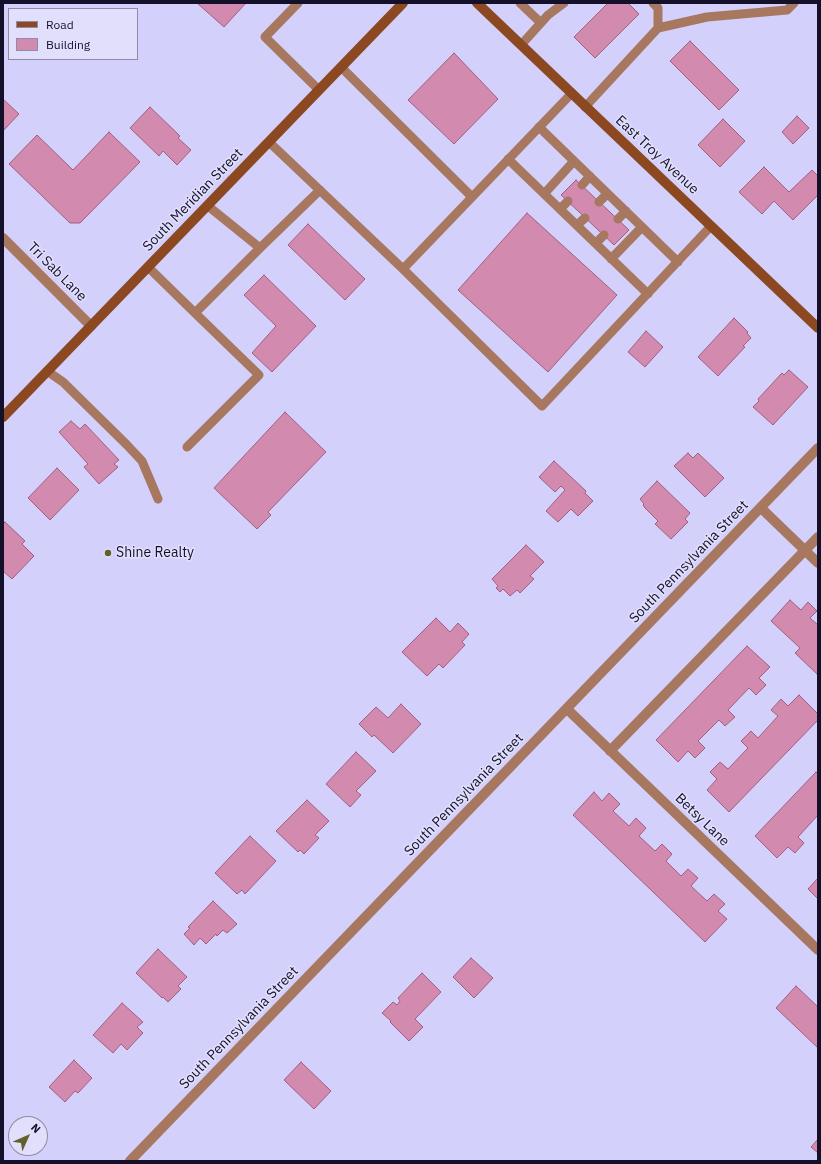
<!DOCTYPE html>
<html>
<head>
<meta charset="utf-8">
<style>
  body { margin:0 }
  #map { position:relative; width:821px; height:1164px; overflow:hidden; background:#d3d0fb; font-family:"IBM Plex Sans",sans-serif }
  canvas { display:block }
  .frame { position:absolute; inset:0; border:4px solid #141029; pointer-events:none }
  .legend { position:absolute; left:8px; top:8px; width:130px; height:52px; box-sizing:border-box; background:#e1dffc; border:1px solid #8f8ca8; margin:0; padding:5px 7px; list-style:none; font-size:12px; color:#141029 }
  .legend li { display:flex; align-items:center; gap:8px; height:20px }
  .legend b { width:20px; border:1px solid #8f8ca8 }
  .north { position:absolute; left:8px; top:1116px; width:40px; height:40px; box-sizing:border-box; background:#e1dffc; border:1px solid #8f8ca8; border-radius:50%; rotate:45deg; font-size:11px; font-weight:700; line-height:16px; text-align:center; color:#141029 }
  .north::after { content:''; display:block; margin:auto; width:14px; height:18px; background:#61612d; clip-path:polygon(50% 0,100% 100%,50% 72%,0 100%) }
</style>
</head>
<body>
<div id="map">
<canvas width="821" height="1164"></canvas>
<div class="frame"></div>
<ul class="legend">
<li><b style="height:5px;background:#8c4820"></b>Road</li>
<li><b style="height:11px;background:#d28aaf"></b>Building</li>
</ul>
<div class="north">N</div>
</div>
<script>
const context = document.querySelector('canvas').getContext('2d');
context.lineJoin = 'round';
function paint(path, color) {
  context.fillStyle = color;
  context.fill(path, 'evenodd');
}
function toPath(rows) {
  const path = new Path2D();
  for (const r of rows) {
    path.moveTo(r[0], r[1]);
    for (let i = 2; i < r.length; i += 2) path.lineTo(r[i], r[i + 1]);
  }
  return path;
}
function trace(path, color, width, dash) {
  context.strokeStyle = color;
  context.lineWidth = width;
  context.lineCap = dash ? 'butt' : 'round';
  context.setLineDash(dash || []);
  context.stroke(path);
}
function write(font, color, halo, rows, align = 'center') {
  context.font = font + ' "IBM Plex Sans",sans-serif';
  context.lineWidth = 3;
  context.setLineDash([]);
  context.textBaseline = 'middle';
  context.strokeStyle = halo;
  context.fillStyle = color;
  for (const [text, x, y, turn = 0] of rows) {
    context.save();
    context.translate(x, y);
    context.rotate((+turn || 0) * Math.PI / 180);
    context.textAlign = isNaN(turn) ? turn : align;
    if (halo) context.strokeText(text, 0, 0);
    context.fillText(text, 0, 0);
    context.restore();
  }
}
const building = toPath([
  [197,3,246,3,224,27,197,3],
  [608,3,628,3,639,14,595,58,574,37,608,3],
  [690,41,739,90,719,110,670,61,690,41],
  [454,53,498,99,454,144,408,100,454,53],
  [3,99,19,114,3,131,3,99],
  [150,107,180,136,178,138,191,150,177,165,163,151,159,156,130,128,150,107],
  [797,116,809,128,793,144,782,132,797,116],
  [723,119,745,141,720,167,698,145,723,119],
  [109,132,140,162,80,223,70,223,9,164,37,135,73,170,109,132],
  [764,167,789,192,812,170,818,176,818,195,793,220,774,201,762,214,739,192,764,167],
  [576,180,629,230,614,245,561,195,576,180],
  [527,213,617,295,548,372,458,290,527,213],
  [308,224,365,279,345,300,288,245,308,224],
  [264,275,316,326,272,372,252,353,276,326,244,295,264,275],
  [734,318,748,332,747,333,751,338,743,346,745,347,718,376,698,357,734,318],
  [646,331,663,347,645,367,628,352,646,331],
  [789,370,808,387,773,425,753,407,759,401,758,399,782,373,784,375,789,370],
  [285,412,326,452,268,512,271,515,257,529,214,488,285,412],
  [71,421,80,429,85,424,119,460,114,464,118,467,99,484,84,467,88,464,59,432,71,421],
  [688,453,693,458,698,453,724,478,705,497,674,466,688,453],
  [554,461,586,491,585,493,593,501,578,516,571,509,558,522,546,511,565,490,561,486,555,492,539,477,554,461],
  [57,468,79,490,50,520,28,498,57,468],
  [657,481,690,513,685,519,688,522,671,539,655,524,658,521,645,508,643,505,644,504,640,499,657,481],
  [5,522,25,541,22,544,34,556,12,579,3,571,3,524,5,522],
  [526,545,544,562,530,576,534,579,520,593,517,590,510,596,503,589,500,592,496,588,498,586,492,579,526,545],
  [790,600,801,610,808,602,817,611,810,618,818,625,818,675,795,653,800,648,771,621,790,600],
  [436,618,450,632,458,623,469,634,462,642,465,645,443,668,439,664,427,676,402,652,436,618],
  [747,646,770,667,759,678,766,685,756,695,749,688,728,710,735,717,725,726,719,720,698,741,705,748,695,758,688,751,678,762,656,740,747,646],
  [799,695,818,714,818,720,729,812,707,790,717,779,710,772,720,762,728,769,748,748,741,741,751,731,758,738,778,716,771,710,781,699,788,706,799,695],
  [401,704,421,724,393,753,374,735,372,737,359,724,376,707,388,718,401,704],
  [356,752,376,771,356,791,361,795,350,807,326,784,356,752],
  [816,772,818,774,818,815,798,837,804,843,795,853,788,847,777,858,755,836,816,772],
  [594,792,602,801,609,793,620,804,613,811,629,826,636,818,646,828,639,836,655,851,662,844,672,854,666,861,681,876,688,869,698,878,691,886,707,901,714,894,725,904,718,911,727,919,705,942,573,815,594,792],
  [307,800,329,821,315,835,319,838,304,854,300,850,298,852,276,831,307,800],
  [250,836,276,861,245,894,242,890,237,894,215,873,250,836],
  [818,878,818,899,808,889,818,878],
  [213,901,237,924,227,933,223,930,217,936,216,934,206,944,200,938,194,945,184,934,190,928,188,927,213,901],
  [158,949,187,977,178,986,181,989,168,1002,163,997,162,998,136,973,158,949],
  [471,958,493,978,474,998,453,977,471,958],
  [422,973,441,992,415,1019,423,1027,409,1041,390,1022,391,1021,382,1013,393,1002,397,1005,400,1001,398,998,422,973],
  [796,986,818,1007,818,1048,776,1008,796,986],
  [122,1003,143,1022,137,1027,143,1033,127,1050,121,1044,113,1053,93,1035,122,1003],
  [74,1060,92,1078,78,1093,75,1091,65,1102,49,1087,74,1060],
  [301,1062,331,1091,314,1109,284,1080,301,1062],
  [818,1139,818,1153,811,1147,818,1139]
]);
paint(building, '#d28aaf');
trace(building, '#a15e81', 1);
trace(toPath([
  [298,3,265,37,319,90],
  [520,3,541,23],
  [658,28,707,17,787,10,794,3],
  [521,45,548,15,564,3],
  [341,67,472,197],
  [585,107,658,28,658,8,653,3],
  [539,127,574,161],
  [269,142,403,269,572,93],
  [508,159,648,294],
  [582,185,590,176],
  [544,194,574,161,642,227,611,259],
  [599,202,607,194],
  [208,206,260,248,320,190],
  [560,209,568,201],
  [618,219,626,211],
  [577,225,585,218],
  [642,227,678,262],
  [596,243,604,235],
  [148,267,195,313,260,248],
  [403,269,542,406,711,226],
  [47,371,63,382,127,445,142,461,158,499],
  [187,447,259,375,195,313]
]), '#a7775f', 9);
trace(toPath([
  [3,238,91,326],
  [761,508,818,563],
  [567,709,818,950],
  [610,751,818,537],
  [130,1161,818,448]
]), '#a7775f', 10);
trace(toPath([
  [477,3,818,328],
  [3,417,403,3]
]), '#8c4820', 10);
for (const [x, y, r, color] of [
  [108,553,4,"#61612d"]
]) {
  const dot = new Path2D();
  dot.arc(x, y, r, 0, 2 * Math.PI);
  context.fillStyle = color;
  context.fill(dot);
  trace(dot, '#e1dffc', 1.5);
}
write('14px', '#141029', '#e1dffc', [
  ["East Troy Avenue",657,155,43],
  ["South Meridian Street",193,200,-46],
  ["Tri Sab Lane",57,272,45],
  ["South Pennsylvania Street",689,562,-46],
  ["South Pennsylvania Street",464,795,-46],
  ["Betsy Lane",702,820,44],
  ["South Pennsylvania Street",239,1028,-46]
]);
write('14px', '#141029', '#e1dffc', [
  ["Shine Realty",116,553]
], 'left');
</script>
</body>
</html>
